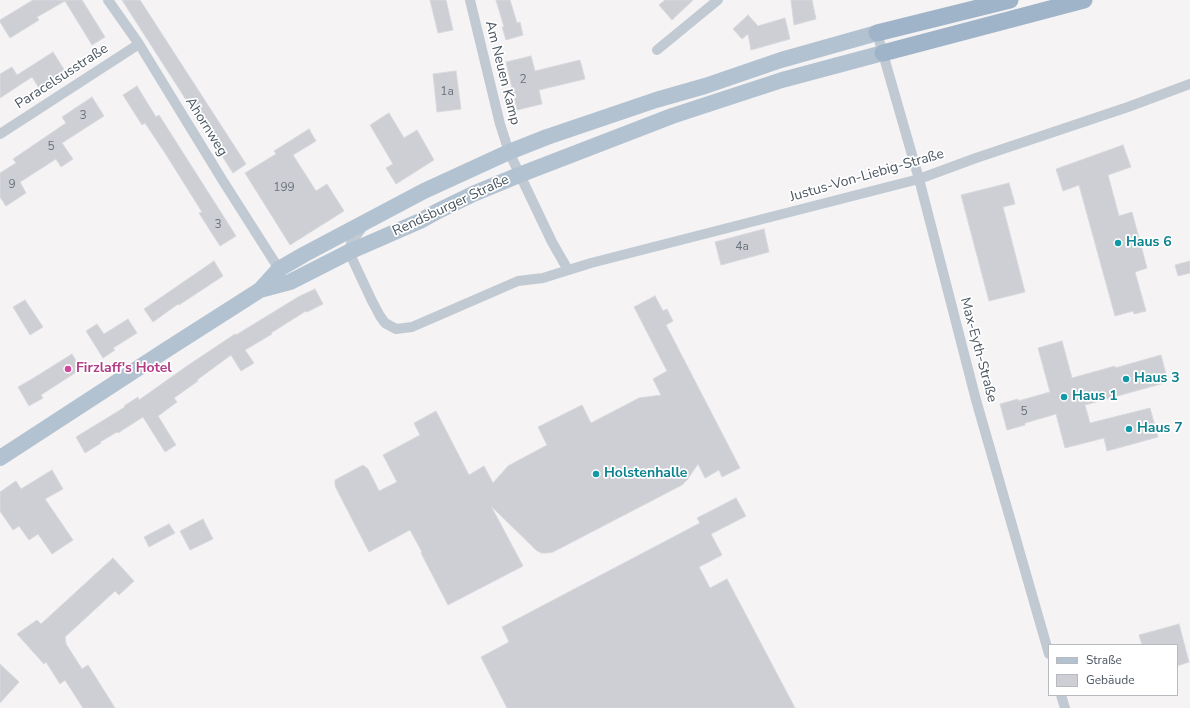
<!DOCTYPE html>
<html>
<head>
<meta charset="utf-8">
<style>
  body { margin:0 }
  #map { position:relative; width:1190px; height:708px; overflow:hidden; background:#f5f3f3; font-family:"Nunito Sans",sans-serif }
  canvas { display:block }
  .legend { position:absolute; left:1048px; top:644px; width:130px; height:52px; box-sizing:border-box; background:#fff; border:1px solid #b7bbc0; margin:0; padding:5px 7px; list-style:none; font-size:12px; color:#4a5661 }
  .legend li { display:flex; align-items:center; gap:8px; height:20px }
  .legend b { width:20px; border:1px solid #b7bbc0 }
</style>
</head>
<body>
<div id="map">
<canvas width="1190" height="708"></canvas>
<ul class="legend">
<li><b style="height:5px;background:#b3c2d1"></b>Straße</li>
<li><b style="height:11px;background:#cdcfd5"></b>Gebäude</li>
</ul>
</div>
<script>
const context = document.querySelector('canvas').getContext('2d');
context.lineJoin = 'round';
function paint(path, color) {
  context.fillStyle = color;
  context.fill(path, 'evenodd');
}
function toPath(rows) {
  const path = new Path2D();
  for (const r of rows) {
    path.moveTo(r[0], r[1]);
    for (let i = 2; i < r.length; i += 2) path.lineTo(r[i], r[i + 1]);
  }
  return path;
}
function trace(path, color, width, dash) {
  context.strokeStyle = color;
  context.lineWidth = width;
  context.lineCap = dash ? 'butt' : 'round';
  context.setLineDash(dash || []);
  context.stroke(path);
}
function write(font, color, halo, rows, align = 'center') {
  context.font = font + ' "Nunito Sans",sans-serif';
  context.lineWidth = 3.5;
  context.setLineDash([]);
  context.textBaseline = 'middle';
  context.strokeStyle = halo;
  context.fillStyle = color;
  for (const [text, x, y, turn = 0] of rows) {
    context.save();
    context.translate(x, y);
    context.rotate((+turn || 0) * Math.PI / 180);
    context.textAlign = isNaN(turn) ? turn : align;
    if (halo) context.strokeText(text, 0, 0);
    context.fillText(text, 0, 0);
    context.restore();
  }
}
const building = toPath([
  [33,0,82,0,105,37,92,45,65,1,37,17,39,20,10,38,0,22,0,20,33,0],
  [122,0,140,0,246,164,233,173,122,0],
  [430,0,446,0,453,30,438,33,430,0],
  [496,0,510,0,517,23,520,22,523,35,506,40,502,27,504,27,496,0],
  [665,0,693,0,672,20,659,5,665,0],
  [791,0,812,0,816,19,794,25,791,0],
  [748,15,758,26,785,18,790,39,751,50,748,34,742,39,733,29,748,15],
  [53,52,65,71,39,88,32,77,0,98,0,74,12,67,17,75,53,52],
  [531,56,535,71,580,60,585,79,539,90,542,104,517,110,506,62,531,56],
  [456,71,461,109,437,112,433,74,456,71],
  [137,86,156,117,159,115,236,236,220,246,199,213,202,212,165,153,145,123,142,125,123,95,137,86],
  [92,97,104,116,62,143,73,159,61,167,56,159,20,182,26,193,6,206,0,197,0,173,16,163,13,159,66,123,62,117,92,97],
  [389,113,404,138,417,130,434,160,396,184,386,168,393,164,370,125,389,113],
  [309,129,316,141,293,155,316,191,327,184,344,211,290,245,245,173,276,154,274,151,309,129],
  [1123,145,1131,167,1108,175,1119,216,1132,212,1147,268,1135,272,1146,311,1134,314,1133,311,1115,316,1079,185,1063,191,1056,169,1123,145],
  [1009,183,1015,204,1003,207,1025,292,989,301,961,195,1009,183],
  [764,229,769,252,721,265,715,242,764,229],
  [214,261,223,276,179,305,178,304,153,322,144,309,214,261],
  [1190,261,1190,273,1178,276,1175,265,1190,261],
  [315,289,323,304,307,312,306,311,271,333,272,334,245,350,254,363,241,371,231,355,197,380,198,381,174,398,177,402,158,416,176,445,165,452,143,417,118,433,117,432,100,442,101,443,85,453,76,437,125,407,124,406,138,397,139,400,187,366,235,334,236,335,298,297,315,289],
  [655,296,663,311,667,309,673,321,666,325,740,468,722,477,719,470,705,478,698,464,687,480,682,485,553,552,547,553,541,553,536,550,491,506,523,566,448,605,421,553,422,552,410,530,369,552,336,488,335,485,335,480,363,465,368,469,379,491,397,482,383,455,420,435,414,423,436,411,469,475,484,466,493,483,508,466,547,445,538,427,582,405,591,423,639,398,661,395,653,379,667,371,634,307,655,296],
  [25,300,43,327,30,335,13,307,25,300],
  [128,319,137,333,113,348,115,350,103,358,86,331,97,324,104,334,128,319],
  [1062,341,1072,378,1115,366,1115,368,1161,355,1168,382,1085,405,1090,423,1150,408,1158,437,1107,451,1104,438,1065,448,1056,414,1025,423,1025,425,1007,430,1000,404,1018,399,1018,401,1050,392,1038,348,1062,341],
  [72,354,81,369,41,395,43,398,29,406,18,387,32,379,72,354],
  [52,470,63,489,45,499,73,540,52,554,38,534,29,540,19,526,13,530,0,511,0,492,16,481,21,489,52,470],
  [736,498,746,516,711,534,722,555,699,567,710,588,727,579,795,708,507,708,481,657,509,642,502,627,700,523,697,518,736,498],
  [203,519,213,539,190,550,180,531,203,519],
  [169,524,175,533,149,547,144,537,169,524],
  [113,558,134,581,119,595,115,591,65,637,66,644,82,669,88,665,115,708,83,708,65,680,60,684,46,662,44,664,17,634,37,620,41,624,113,558],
  [1179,624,1189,662,1177,666,1177,645,1142,645,1139,635,1179,624],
  [0,664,19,682,0,703,0,664]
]);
paint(building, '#cdcfd5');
trace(building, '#d7d9de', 1);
trace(toPath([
  [108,0,139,44,223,181,279,269],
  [470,0,500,124,509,152,552,242,568,270],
  [877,33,919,179,976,400,1049,654],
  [657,50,718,0],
  [0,134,139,44],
  [363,226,351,243,349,252,372,301,380,316,385,323,396,329,412,327,518,281,543,278,591,263,919,179,976,158,1128,107,1190,84],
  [1061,695,1065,708]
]), '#c1cad2', 10);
trace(toPath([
  [260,290,279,269,305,254,424,191,509,152,547,137,656,100,705,86,781,60,877,33],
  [0,458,166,350,260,290,290,282,349,252,420,221,438,211,473,194,519,175,672,116,782,80,883,53]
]), '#b3c2d1', 16);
trace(toPath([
  [877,33,1010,0],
  [883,53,1084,0]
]), '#9fb4c9', 17);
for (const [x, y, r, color] of [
  [1118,243,4,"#0f9aa8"],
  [68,369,4,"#d1479c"],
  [1126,379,4,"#0f9aa8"],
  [1064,397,4,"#0f9aa8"],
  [1129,429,4,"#0f9aa8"],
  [596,474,4,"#0f9aa8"]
]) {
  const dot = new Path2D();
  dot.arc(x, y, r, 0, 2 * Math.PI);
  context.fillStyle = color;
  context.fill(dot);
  trace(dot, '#fff', 1.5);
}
write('12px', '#6b747e', null, [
  ["2",523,80],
  ["1a",447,92],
  ["3",83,116],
  ["5",51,147],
  ["9",12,185],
  ["199",284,188],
  ["3",218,225],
  ["4a",742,247],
  ["5",1024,412]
]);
write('14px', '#4a5661', '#fff', [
  ["Am Neuen Kamp",502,73,76],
  ["Paracelsusstraße",62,77,-33],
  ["Ahornweg",206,127,58],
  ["Justus-Von-Liebig-Straße",867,176,-16],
  ["Rendsburger Straße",451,206,-25],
  ["Max-Eyth-Straße",978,350,75]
]);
write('bold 14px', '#0d838f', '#fff', [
  ["Haus 6",1126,243],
  ["Haus 3",1134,379],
  ["Haus 1",1072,397],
  ["Haus 7",1137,429],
  ["Holstenhalle",604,474]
], 'left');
write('bold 14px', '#b23c85', '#fff', [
  ["Firzlaff's Hotel",76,369]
], 'left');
</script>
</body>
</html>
